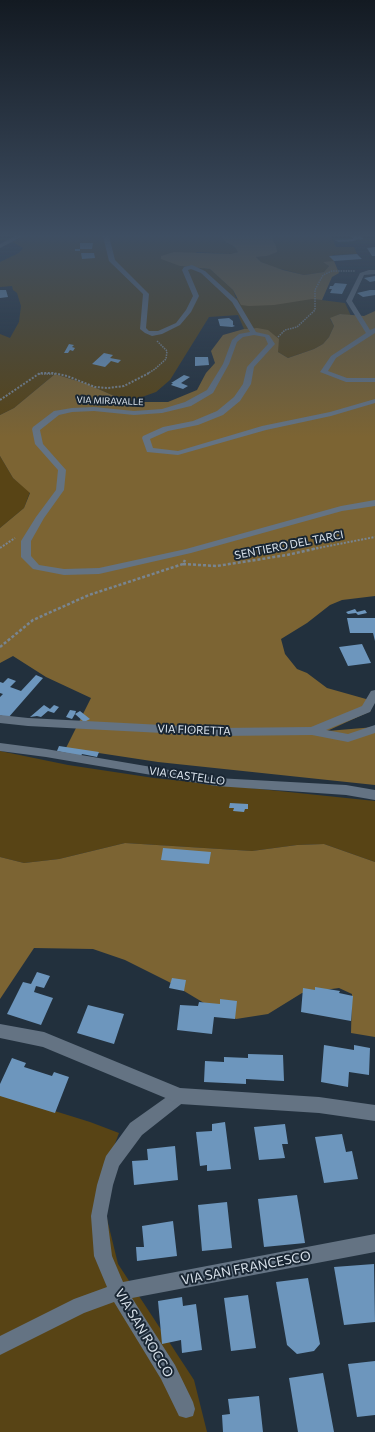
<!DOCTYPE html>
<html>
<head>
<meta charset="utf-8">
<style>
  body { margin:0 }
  canvas { display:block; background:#22303d }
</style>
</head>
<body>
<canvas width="375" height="1432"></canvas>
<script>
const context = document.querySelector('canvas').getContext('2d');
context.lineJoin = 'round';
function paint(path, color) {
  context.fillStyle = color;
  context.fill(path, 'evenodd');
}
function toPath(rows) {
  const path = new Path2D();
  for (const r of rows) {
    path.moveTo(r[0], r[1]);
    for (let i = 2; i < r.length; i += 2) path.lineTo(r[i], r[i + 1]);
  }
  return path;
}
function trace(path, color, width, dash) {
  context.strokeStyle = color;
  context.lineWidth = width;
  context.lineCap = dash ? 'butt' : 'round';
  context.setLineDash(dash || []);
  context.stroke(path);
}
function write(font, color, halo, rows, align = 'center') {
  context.font = font + ' Commissioner,sans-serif';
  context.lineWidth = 4;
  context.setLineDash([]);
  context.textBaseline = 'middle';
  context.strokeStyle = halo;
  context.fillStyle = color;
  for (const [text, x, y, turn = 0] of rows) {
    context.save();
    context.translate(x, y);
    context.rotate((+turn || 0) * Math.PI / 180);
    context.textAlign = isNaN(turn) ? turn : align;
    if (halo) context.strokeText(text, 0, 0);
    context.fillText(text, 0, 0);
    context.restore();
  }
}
paint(toPath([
  [23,236,221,236,225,242,235,247,239,252,231,254,197,252,180,266,210,269,233,290,236,298,313,299,345,303,351,316,340,314,330,319,334,326,329,337,323,344,314,349,288,358,278,352,257,328,244,329,238,315,209,317,170,380,156,392,128,402,87,384,55,374,14,408,0,415,0,334,10,338,19,322,21,306,17,293,13,290,12,286,0,287,0,262,19,253,23,248,13,242],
  [272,236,331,236,336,247,354,247,357,254,332,255,334,261,325,263,329,266,324,272,304,275,273,267,261,262,256,257,267,256,276,246],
  [0,456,13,478,30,492,24,508,0,528],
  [0,751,68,765,154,778,375,801,375,862,324,844,297,845,252,851,125,843,59,859,24,863,0,857],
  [0,1094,90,1122,119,1133,99,1186,118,1264,194,1380,207,1432,0,1432]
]), '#584415');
paint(toPath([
  [221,236,272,236,276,246,277,252,267,256,256,257,261,262,283,270,304,275,324,272,329,266,323,262,334,261,339,273,332,277,322,300,312,299,274,305,249,306,241,305,233,290,210,269,180,266,161,259,161,256,174,252,231,254,238,252,235,247,225,242],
  [375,311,375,596,342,600,330,605,307,623,281,639,285,654,297,669,307,673,327,688,366,699,371,711,327,731,375,727,375,785,158,762,66,748,91,698,46,677,13,656,0,663,0,528,24,508,30,493,13,478,0,456,0,415,14,408,55,374,87,384,128,402,168,402,197,390,206,373,215,363,211,351,223,335,244,329,257,328,268,330,279,339,278,352,288,358,314,349,323,344,329,337,334,326,330,318,340,314,364,316],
  [125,843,252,851,297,845,324,844,375,862,375,1037,351,1033,352,994,339,988,302,993,268,1014,236,1019,209,1006,169,982,125,960,93,949,34,948,0,999,0,857,24,863,59,859]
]), '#7c6433');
paint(toPath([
  [351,236,361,236,364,239,354,240,356,241,338,242,335,240,353,239],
  [80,243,93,243,92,249,80,249,80,251,75,251,75,249,80,249],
  [375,247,375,256,372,256,367,248],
  [81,253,94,253,95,258,82,259],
  [357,254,362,259,334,261,329,256],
  [375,276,375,281,370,282,364,278],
  [335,283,347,284,342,294,330,293,332,289,329,289,330,286,333,286],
  [0,290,6,290,8,297,0,298],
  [370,290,375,290,375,295,363,297,357,293],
  [229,318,233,321,233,325,235,326,232,327,220,326,218,319],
  [69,344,74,345,72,347,75,348,73,351,70,350,68,353,64,353],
  [104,353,113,355,110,358,121,360,118,363,111,361,105,367,92,364],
  [195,357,208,357,209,365,195,366],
  [184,375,190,377,181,383,188,386,183,389,171,385,173,383,171,383],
  [355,609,357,612,365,610,367,613,358,615,356,613,348,614,346,612],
  [347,618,375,618,375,641,373,633,350,633],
  [362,644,371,663,348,666,339,647],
  [36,675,43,678,8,718,0,715,0,697,3,694,0,693,0,682,3,683,8,678,16,681,10,687,21,691],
  [44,705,50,709,54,705,59,707,54,713,48,711,41,717,37,716,30,717],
  [70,710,76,711,75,714,80,711,90,719,84,722,75,714,72,719,66,717],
  [59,746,99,752,97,757,82,754,81,756,57,751],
  [230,803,248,804,248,809,245,809,244,812,233,811,234,808,229,808],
  [163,848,211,852,209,864,161,860],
  [37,972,50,976,44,988,36,986,34,992,53,998,41,1025,7,1014,23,982,31,984],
  [172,978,186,980,184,991,169,988],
  [315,987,340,991,339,993,353,996,351,1021,301,1012,303,988,315,990],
  [220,999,237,1001,235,1019,214,1017,212,1034,177,1030,180,1005,198,1006,199,1002,220,1004],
  [88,1005,124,1014,114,1044,77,1033],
  [324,1045,354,1050,354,1045,370,1048,369,1075,349,1072,348,1087,321,1082],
  [248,1054,283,1055,284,1081,246,1079,246,1084,204,1082,205,1061,224,1062,224,1057,248,1058],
  [12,1058,26,1063,24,1067,52,1076,54,1072,69,1077,55,1113,0,1096,0,1084],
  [225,1122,231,1169,207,1171,207,1165,200,1166,196,1132,212,1131,212,1124],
  [285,1124,288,1144,282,1144,285,1158,259,1160,254,1127],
  [342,1134,346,1152,352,1151,358,1179,324,1183,315,1137],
  [175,1146,178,1180,134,1185,132,1161,148,1160,147,1149],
  [297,1195,305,1243,264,1247,258,1199],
  [227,1202,232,1248,202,1251,198,1205],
  [173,1221,177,1256,137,1261,136,1247,144,1247,142,1226],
  [374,1264,375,1322,344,1325,334,1267],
  [308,1278,320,1344,314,1351,297,1354,287,1345,276,1282],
  [248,1295,256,1348,231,1351,224,1298],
  [182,1297,183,1306,196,1304,202,1350,182,1353,181,1340,162,1344,158,1301],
  [375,1361,375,1415,357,1417,348,1364],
  [323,1373,334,1432,298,1432,289,1378],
  [259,1396,263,1432,223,1432,222,1415,230,1414,228,1399]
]), '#6d96bd');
trace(toPath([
  [278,337,285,330,297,327,315,310,315,290,323,275,332,271,355,271],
  [39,374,56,374],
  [147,374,155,369,166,359,167,351,157,341]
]), '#798590', 1.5, [1.5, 1]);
trace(toPath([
  [0,400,40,373,53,373,67,376,95,387,108,388,124,386,149,373],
  [0,548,15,538],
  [313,549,375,537]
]), '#798590', 2, [2, 1.5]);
trace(toPath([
  [183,564,217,566,287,555,318,548],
  [0,647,33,620,89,595,183,564,185,560]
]), '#798590', 2.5, [3, 2]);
paint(toPath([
  [15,236,23,236,0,248,0,244,15,236],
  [103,236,109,236,115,260,149,294,146,328,149,331,158,331,176,323,186,310,193,296,182,270,184,267,192,265,205,271,237,300,256,332,269,335,275,344,254,367,251,384,240,401,223,415,198,425,168,431,150,439,153,448,178,451,262,426,330,412,375,399,375,403,331,416,266,430,178,455,147,452,142,438,143,436,163,427,193,421,217,411,234,397,243,384,247,367,268,344,265,337,254,335,243,337,237,342,229,364,213,393,191,406,162,413,134,415,94,411,72,412,59,415,40,430,43,444,66,470,64,490,44,518,31,541,31,556,39,565,64,569,99,568,186,549,341,506,375,500,375,506,342,511,191,553,99,574,64,575,33,569,21,557,21,541,36,517,56,490,58,470,35,444,32,429,33,427,54,411,72,408,94,407,134,411,162,409,185,402,207,390,223,364,232,340,239,334,250,332,232,302,201,273,191,269,188,270,199,296,191,312,180,325,162,334,152,336,145,333,140,329,143,294,109,261,103,236],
  [369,270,375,270,375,274,364,275,352,301,370,330,375,328,375,333,336,358,328,371,347,378,375,378,375,382,346,382,320,372,331,356,366,333,346,301,360,273,369,270],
  [375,690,375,703,370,712,326,730,348,734,375,725,375,733,348,742,312,735,220,736,28,726,0,723,0,715,28,718,220,728,311,727,362,706,371,691,375,690],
  [0,743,46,749,216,778,346,785,375,790,375,800,346,795,216,786,46,757,0,751,0,743],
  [180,1088,185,1091,188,1096,185,1101,142,1135,119,1166,113,1185,107,1216,112,1256,123,1282,375,1234,375,1252,132,1298,175,1365,193,1402,195,1409,193,1416,186,1418,179,1416,161,1379,114,1302,84,1313,0,1355,0,1336,74,1299,107,1287,94,1256,91,1216,97,1185,104,1162,106,1156,130,1123,175,1091,180,1088]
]), '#647383');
paint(toPath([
  [0,1024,44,1032,180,1088,319,1097,375,1105,375,1121,319,1113,180,1104,43,1047,0,1038,0,1024]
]), '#647383');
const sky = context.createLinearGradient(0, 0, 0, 437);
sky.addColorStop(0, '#131a22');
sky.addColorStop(0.54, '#3e4e62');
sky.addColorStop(1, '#3e4e6200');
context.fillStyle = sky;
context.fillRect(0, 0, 375, 437);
write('9px', '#d9e2eb', '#192633', [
  ["VIA MIRAVALLE",110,401,2]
]);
write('11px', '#d9e2eb', '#192633', [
  ["SENTIERO DEL TARCI",289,545,-11],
  ["VIA FIORETTA",194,730,2],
  ["VIA CASTELLO",187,776,8]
]);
write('13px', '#d9e2eb', '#192633', [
  ["VIA SAN FRANCESCO",246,1268,-11],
  ["VIA SAN ROCCO",144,1333,59]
]);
</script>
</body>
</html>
